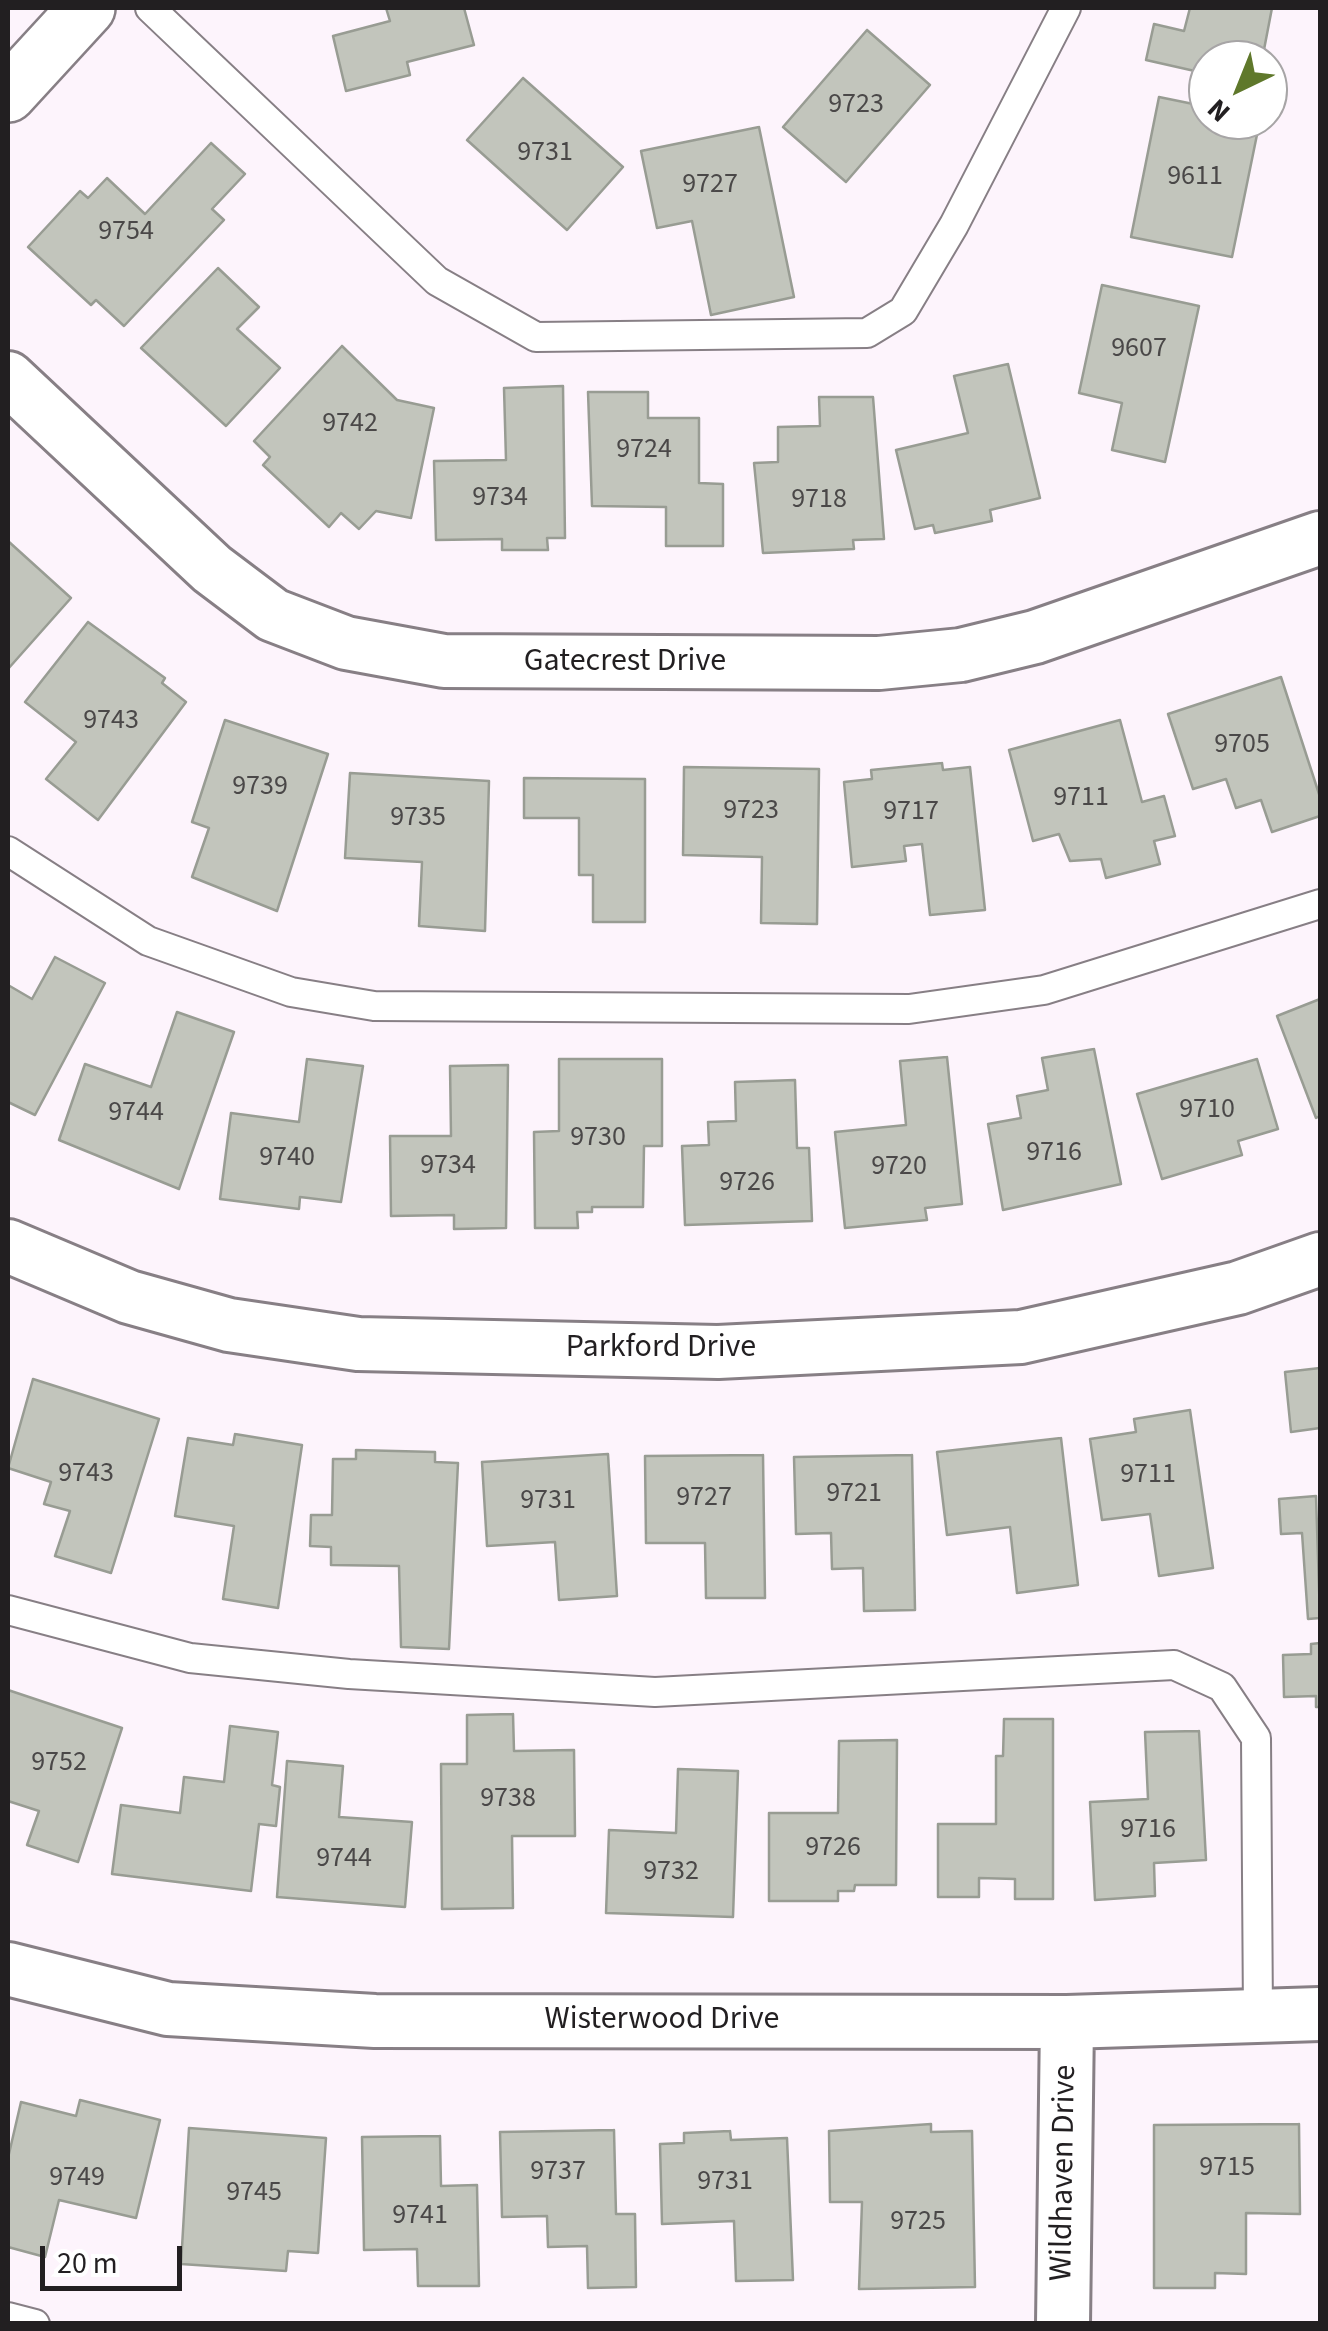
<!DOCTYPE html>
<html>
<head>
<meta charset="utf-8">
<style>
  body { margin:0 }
  #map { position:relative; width:1328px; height:2331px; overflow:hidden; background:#fdf4fc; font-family:"Source Sans 3",sans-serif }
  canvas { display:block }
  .frame { position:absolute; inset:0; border:10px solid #221f21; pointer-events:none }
  .north { position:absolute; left:1188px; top:40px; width:100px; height:100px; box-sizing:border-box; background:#fff; border:2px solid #a7a5a6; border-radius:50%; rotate:223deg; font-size:28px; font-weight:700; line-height:40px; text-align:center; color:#221f21 }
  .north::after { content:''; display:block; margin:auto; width:35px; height:45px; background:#5f782b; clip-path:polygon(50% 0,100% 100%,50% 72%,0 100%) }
  .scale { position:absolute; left:40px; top:2246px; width:142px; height:45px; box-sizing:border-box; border:5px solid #221f21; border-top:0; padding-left:12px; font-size:30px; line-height:35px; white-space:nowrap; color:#221f21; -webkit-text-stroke:8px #fff; paint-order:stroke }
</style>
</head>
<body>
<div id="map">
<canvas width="1328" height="2331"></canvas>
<div class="frame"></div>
<div class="north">N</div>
<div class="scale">20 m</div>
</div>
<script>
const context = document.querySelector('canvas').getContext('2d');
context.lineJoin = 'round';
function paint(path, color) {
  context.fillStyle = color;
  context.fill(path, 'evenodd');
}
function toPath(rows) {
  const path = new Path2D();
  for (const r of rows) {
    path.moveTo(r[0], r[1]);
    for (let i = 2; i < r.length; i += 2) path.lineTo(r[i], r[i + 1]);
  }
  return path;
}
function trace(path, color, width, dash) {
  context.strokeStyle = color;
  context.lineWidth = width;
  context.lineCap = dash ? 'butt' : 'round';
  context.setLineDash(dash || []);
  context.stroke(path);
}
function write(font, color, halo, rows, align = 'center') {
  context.font = font + ' "Source Sans 3",sans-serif';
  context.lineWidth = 8;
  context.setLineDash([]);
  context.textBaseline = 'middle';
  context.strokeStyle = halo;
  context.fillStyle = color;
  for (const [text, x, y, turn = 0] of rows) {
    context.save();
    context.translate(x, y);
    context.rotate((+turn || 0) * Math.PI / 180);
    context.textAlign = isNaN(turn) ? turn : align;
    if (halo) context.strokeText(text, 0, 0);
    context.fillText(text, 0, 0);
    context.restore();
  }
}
const building = toPath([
  [386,8,464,8,474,45,407,62,410,75,346,91,333,36,390,21,386,8],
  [1190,8,1272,8,1262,60,1208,60,1208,74,1146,60,1154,24,1184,31,1190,8],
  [867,30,930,85,846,182,783,127,867,30],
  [523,78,623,167,567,230,467,140,523,78],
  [1159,97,1208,107,1208,120,1260,120,1232,257,1131,237,1159,97],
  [759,127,794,297,711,315,692,221,657,228,641,151,759,127],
  [211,143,245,174,212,209,224,220,124,326,96,300,91,305,28,247,80,191,88,198,107,178,145,214,211,143],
  [218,268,259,307,237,329,280,368,226,426,141,348,218,268],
  [1102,285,1199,306,1165,462,1112,450,1122,403,1079,393,1102,285],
  [342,346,397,400,434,408,411,518,376,511,359,529,341,513,329,527,263,465,270,457,254,441,342,346],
  [1008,364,1040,498,990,510,992,521,935,533,933,525,915,529,896,450,968,433,954,376,1008,364],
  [563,386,565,538,547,538,548,550,502,550,502,539,436,540,434,461,506,460,504,388,563,386],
  [588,392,648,392,648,418,699,418,699,483,723,484,723,546,666,546,666,507,592,506,588,392],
  [819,397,873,397,884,539,853,540,854,549,763,553,754,463,778,462,778,427,820,426,819,397],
  [8,541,71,598,8,669,8,541],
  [88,622,165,678,162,683,186,702,98,820,46,779,76,742,25,702,88,622],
  [1281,677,1320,797,1320,816,1272,832,1261,800,1236,808,1226,779,1193,789,1168,714,1281,677],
  [225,720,328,754,277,911,192,877,209,828,192,822,225,720],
  [1120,720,1142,802,1164,796,1175,836,1154,841,1160,864,1106,878,1101,859,1070,861,1059,834,1033,841,1009,750,1120,720],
  [942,763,943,770,970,767,985,910,930,915,922,844,904,846,906,861,852,867,844,782,872,779,871,770,942,763],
  [684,767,819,769,817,924,761,923,762,857,683,855,684,767],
  [350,773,489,781,485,931,419,926,422,862,345,858,350,773],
  [524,778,645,779,645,922,593,922,593,875,579,875,579,818,524,818,524,778],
  [55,957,105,983,35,1115,8,1102,8,985,32,999,55,957],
  [1320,999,1320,1116,1316,1118,1277,1016,1320,999],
  [177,1012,234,1032,179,1189,59,1140,85,1064,151,1087,177,1012],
  [1094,1049,1121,1184,1003,1210,988,1124,1021,1118,1017,1096,1048,1090,1042,1058,1094,1049],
  [947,1057,962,1204,925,1208,927,1220,845,1228,835,1132,906,1125,900,1061,947,1057],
  [307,1059,363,1066,341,1202,300,1197,299,1209,220,1199,231,1113,299,1122,307,1059],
  [559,1059,662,1059,662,1146,644,1146,643,1207,592,1207,592,1212,577,1212,578,1228,535,1228,534,1132,559,1131,559,1059],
  [1257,1059,1278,1129,1238,1141,1242,1155,1162,1179,1137,1094,1257,1059],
  [508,1065,506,1228,454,1229,454,1215,391,1216,390,1136,451,1136,450,1066,508,1065],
  [795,1080,797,1148,809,1148,812,1221,685,1225,682,1146,709,1145,708,1122,736,1121,735,1082,795,1080],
  [1320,1368,1320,1428,1291,1432,1285,1372,1320,1368],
  [33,1379,159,1419,111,1573,55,1556,70,1511,44,1504,51,1482,8,1468,33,1379],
  [1190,1410,1213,1568,1159,1576,1150,1514,1102,1520,1090,1439,1136,1432,1134,1419,1190,1410],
  [235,1434,302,1445,278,1608,223,1599,234,1526,175,1516,188,1438,233,1445,235,1434],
  [1061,1438,1078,1585,1017,1593,1010,1527,947,1535,937,1452,1061,1438],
  [356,1450,435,1452,435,1462,458,1463,449,1649,401,1647,399,1566,331,1565,331,1547,310,1546,311,1515,332,1515,333,1459,356,1459,356,1450],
  [608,1454,617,1596,559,1600,555,1542,487,1546,482,1462,608,1454],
  [763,1455,765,1598,706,1598,705,1543,646,1543,645,1456,763,1455],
  [912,1455,915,1610,864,1611,863,1568,832,1569,831,1533,796,1534,794,1457,912,1455],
  [1316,1496,1320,1618,1308,1619,1302,1533,1281,1534,1279,1499,1316,1496],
  [1320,1643,1320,1707,1316,1707,1316,1696,1284,1697,1283,1655,1311,1654,1311,1644,1320,1643],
  [8,1690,122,1728,78,1862,27,1845,39,1811,8,1801,8,1690],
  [513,1714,514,1751,574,1750,575,1836,512,1836,513,1908,442,1909,441,1764,467,1764,467,1715,513,1714],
  [1004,1719,1053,1719,1053,1899,1015,1899,1015,1879,979,1878,979,1897,938,1897,938,1824,996,1824,996,1756,1003,1756,1004,1719],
  [230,1726,278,1732,272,1785,280,1787,276,1826,259,1824,251,1891,112,1874,121,1805,180,1813,184,1777,224,1782,230,1726],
  [1199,1731,1206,1860,1154,1863,1155,1896,1095,1900,1090,1802,1148,1799,1145,1732,1199,1731],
  [897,1740,896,1885,855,1885,854,1891,838,1891,838,1901,769,1901,769,1813,838,1813,839,1741,897,1740],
  [287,1761,343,1766,339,1817,412,1822,405,1907,277,1897,287,1761],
  [678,1769,738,1771,733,1917,606,1913,609,1830,676,1833,678,1769],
  [80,2100,160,2120,136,2218,59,2200,45,2257,8,2247,8,2158,21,2102,76,2116,80,2100],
  [931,2124,931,2132,972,2131,975,2287,859,2289,862,2202,830,2202,829,2131,931,2124],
  [1299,2124,1300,2214,1246,2213,1246,2274,1215,2273,1215,2288,1154,2288,1154,2125,1299,2124],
  [189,2128,326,2138,318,2253,288,2251,286,2271,181,2264,189,2128],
  [614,2130,616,2214,635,2214,636,2287,588,2288,587,2246,548,2247,547,2216,502,2217,500,2132,614,2130],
  [730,2131,731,2140,787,2138,793,2280,736,2281,734,2221,662,2224,660,2144,684,2143,684,2133,730,2131],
  [440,2136,441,2186,477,2185,479,2286,418,2286,417,2249,364,2250,362,2137,440,2136]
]);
paint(building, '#c2c5bc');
trace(building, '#989c93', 2.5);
const lane = toPath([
  [150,8,437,281,536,337,867,333,903,311,954,225,1066,8],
  [8,851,148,941,291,992,374,1006,909,1009,1044,990,1320,904],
  [8,1610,190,1658,349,1674,655,1692,1174,1665,1222,1687,1256,1738,1258,2016],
  [8,2317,35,2324]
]);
const street = toPath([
  [8,378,212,569,273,615,346,643,444,661,879,663,961,655,1035,637,1320,538],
  [8,1246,129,1297,229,1325,358,1344,718,1352,1021,1337,1238,1288,1320,1259],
  [8,1969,168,2009,375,2021,1067,2022,1320,2014],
  [1063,2324,1067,2022]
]);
const secondary = toPath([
  [8,94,87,8]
]);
trace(lane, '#877f85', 32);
trace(street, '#877f85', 58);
trace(secondary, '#877f85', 60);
trace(lane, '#fff', 28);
trace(street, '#fff', 52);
trace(secondary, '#fff', 55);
write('28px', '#4a4848', null, [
  ["9723",856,106],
  ["9731",545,154],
  ["9611",1195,178],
  ["9727",710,186],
  ["9754",126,233],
  ["9607",1139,350],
  ["9742",350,425],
  ["9724",644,451],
  ["9734",500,499],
  ["9718",819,501],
  ["9743",111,722],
  ["9705",1242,746],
  ["9739",260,788],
  ["9711",1081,799],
  ["9723",751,812],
  ["9717",911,813],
  ["9735",418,819],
  ["9710",1207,1111],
  ["9744",136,1114],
  ["9730",598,1139],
  ["9716",1054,1154],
  ["9740",287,1159],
  ["9734",448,1167],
  ["9720",899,1168],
  ["9726",747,1184],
  ["9743",86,1475],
  ["9711",1148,1476],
  ["9721",854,1495],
  ["9727",704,1499],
  ["9731",548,1502],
  ["9752",59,1764],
  ["9738",508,1800],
  ["9716",1148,1831],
  ["9726",833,1849],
  ["9744",344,1860],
  ["9732",671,1873],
  ["9715",1227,2169],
  ["9737",558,2173],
  ["9749",77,2179],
  ["9731",725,2183],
  ["9745",254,2194],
  ["9741",420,2217],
  ["9725",918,2223]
]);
write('32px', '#221f21', '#fff', [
  ["Gatecrest Drive",625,663],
  ["Parkford Drive",661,1349],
  ["Wisterwood Drive",662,2021],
  ["Wildhaven Drive",1065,2173,-89]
]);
</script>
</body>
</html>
